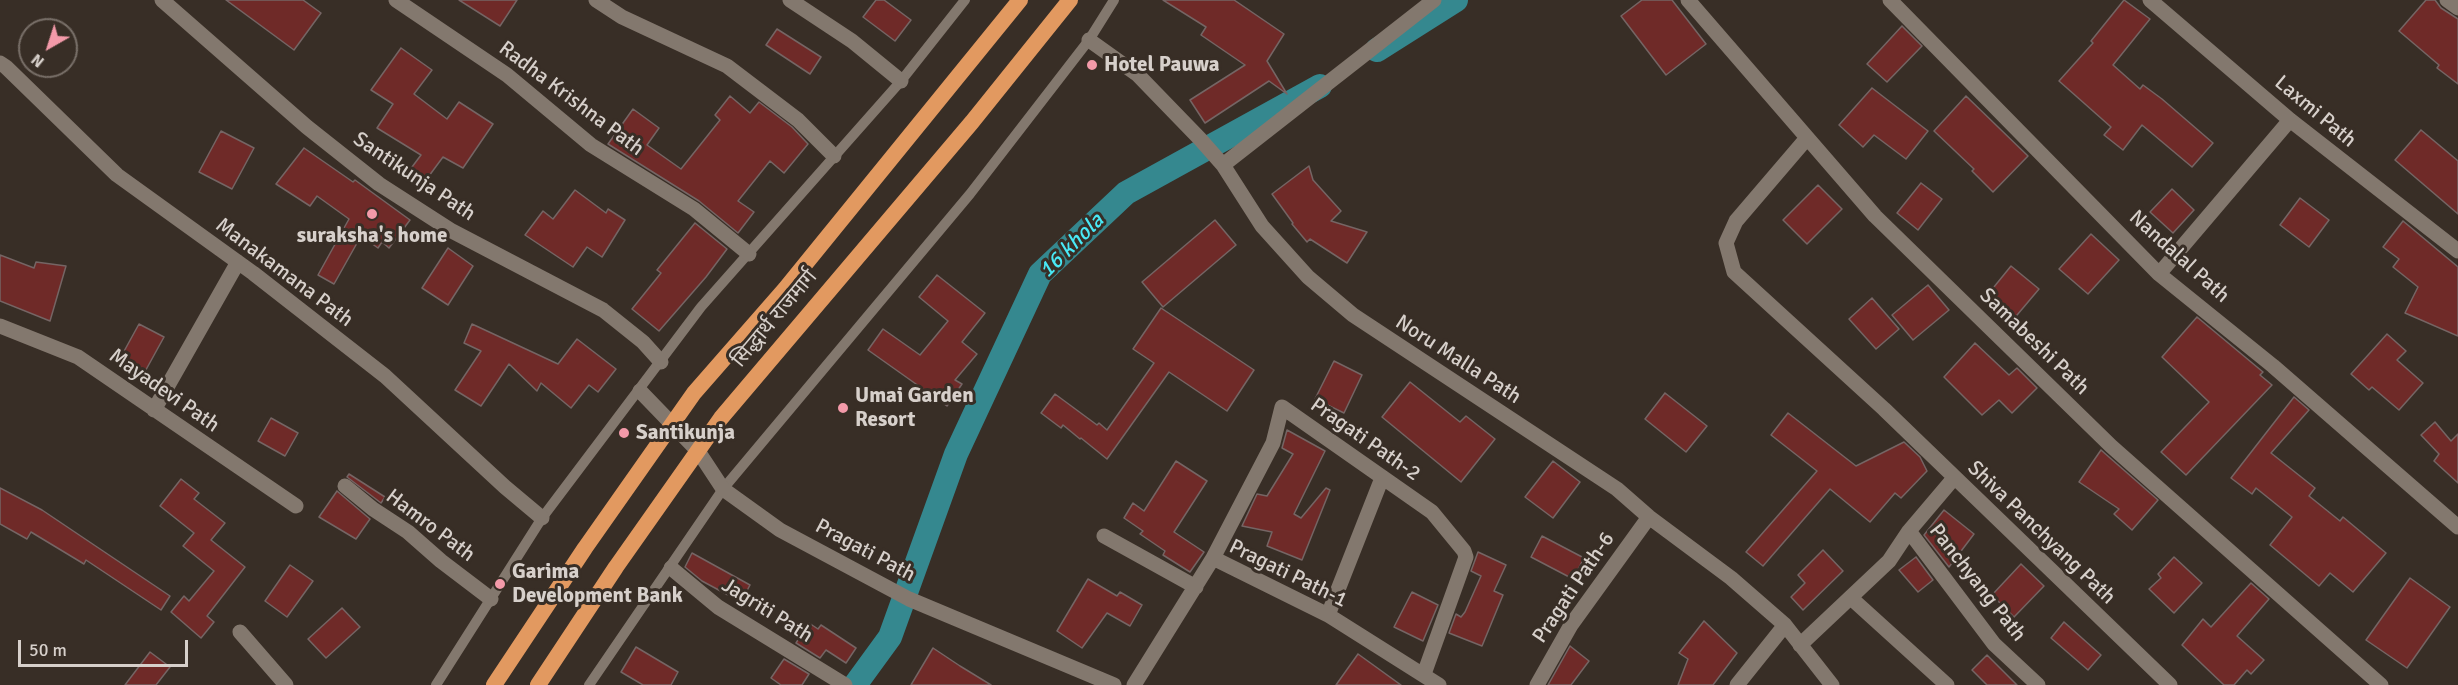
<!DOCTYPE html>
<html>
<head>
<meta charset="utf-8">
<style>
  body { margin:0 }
  #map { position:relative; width:2458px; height:685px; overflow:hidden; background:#382e26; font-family:Signika,sans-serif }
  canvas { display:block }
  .north { position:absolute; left:18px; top:18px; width:60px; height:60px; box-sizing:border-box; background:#382e26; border:2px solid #786f68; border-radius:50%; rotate:219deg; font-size:16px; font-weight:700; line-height:24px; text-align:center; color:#d7d0cb }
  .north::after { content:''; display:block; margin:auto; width:21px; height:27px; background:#f39aa9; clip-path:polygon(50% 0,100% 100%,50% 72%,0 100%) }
  .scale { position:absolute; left:18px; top:640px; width:170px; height:27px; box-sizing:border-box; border:3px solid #d7d0cb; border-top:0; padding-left:8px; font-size:18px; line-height:21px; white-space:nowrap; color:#d7d0cb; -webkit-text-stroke:4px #382e26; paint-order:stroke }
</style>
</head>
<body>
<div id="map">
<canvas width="2458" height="685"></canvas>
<div class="north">N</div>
<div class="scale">50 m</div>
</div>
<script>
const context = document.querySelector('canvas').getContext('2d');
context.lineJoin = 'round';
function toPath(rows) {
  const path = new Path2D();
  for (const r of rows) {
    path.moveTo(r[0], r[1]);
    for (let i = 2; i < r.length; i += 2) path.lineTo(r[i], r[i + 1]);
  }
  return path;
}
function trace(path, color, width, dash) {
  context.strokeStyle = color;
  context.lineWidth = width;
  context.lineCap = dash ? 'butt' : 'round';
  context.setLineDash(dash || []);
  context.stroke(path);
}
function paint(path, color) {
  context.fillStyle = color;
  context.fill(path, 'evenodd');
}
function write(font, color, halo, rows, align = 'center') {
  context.font = font + ' Signika,"Noto Sans Devanagari",sans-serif';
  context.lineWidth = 6;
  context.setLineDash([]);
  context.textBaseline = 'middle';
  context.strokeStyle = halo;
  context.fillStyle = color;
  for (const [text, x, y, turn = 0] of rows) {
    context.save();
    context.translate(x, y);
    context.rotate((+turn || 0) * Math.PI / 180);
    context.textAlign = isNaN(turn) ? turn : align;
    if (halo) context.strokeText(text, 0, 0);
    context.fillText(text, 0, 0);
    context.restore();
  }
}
trace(toPath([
  [1377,50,1456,0],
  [855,685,890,637,956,454,1040,274,1126,193,1320,86]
]), '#35888f', 24);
const building = toPath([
  [226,0,303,0,321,13,294,50,226,0],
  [459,0,517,0,500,26,459,0],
  [876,0,884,0,911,20,895,41,863,17,876,0],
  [1163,0,1234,0,1284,34,1267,61,1287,94,1269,81,1205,123,1190,100,1245,65,1201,35,1206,27,1163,0],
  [1642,0,1672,0,1706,44,1666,75,1621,16,1642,0],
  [2124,0,2150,19,2113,65,2140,89,2143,85,2162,99,2213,143,2192,167,2142,125,2123,150,2104,135,2111,127,2059,81,2093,43,2091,41,2124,0],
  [2426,0,2435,0,2441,8,2458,19,2458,84,2437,68,2439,65,2399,31,2426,0],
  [1902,26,1922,46,1887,82,1867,64,1902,26],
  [777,29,821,57,810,74,766,45,777,29],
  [401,48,432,70,414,94,447,119,459,102,493,124,463,168,443,157,423,184,409,171,421,155,377,128,393,104,371,90,401,48],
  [1872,88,1928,131,1906,159,1874,135,1863,147,1839,125,1872,88],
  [730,96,750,113,759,102,792,127,808,144,784,173,770,161,738,201,754,212,738,233,699,201,608,144,633,109,659,128,647,145,681,169,720,120,715,115,730,96],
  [1966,96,2028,156,1993,192,1972,171,1974,169,1934,131,1966,96],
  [2421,130,2458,161,2458,214,2395,160,2421,130],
  [221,131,254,148,232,189,199,172,221,131],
  [304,148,353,182,355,180,410,220,389,248,382,242,378,248,361,236,334,284,318,275,349,219,317,196,310,206,276,184,304,148],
  [1309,166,1313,180,1341,211,1331,221,1367,232,1347,263,1310,239,1307,242,1292,224,1293,223,1272,194,1309,166],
  [1921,183,1942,199,1918,230,1897,213,1921,183],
  [1818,185,1842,209,1807,244,1783,220,1818,185],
  [2172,189,2194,210,2173,233,2150,212,2172,189],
  [575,190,606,213,608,209,625,220,602,257,587,247,573,267,525,235,543,211,553,219,575,190],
  [2300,198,2329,220,2309,247,2280,225,2300,198],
  [1215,220,1236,245,1163,307,1142,282,1215,220],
  [2403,221,2458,267,2458,336,2405,313,2418,287,2393,267,2399,259,2383,247,2403,221],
  [695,223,727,249,706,277,659,331,632,309,661,273,657,270,695,223],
  [2091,234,2119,260,2088,294,2059,269,2091,234],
  [448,248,473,266,448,305,422,288,448,248],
  [0,255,34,268,36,262,66,266,50,321,0,301,0,255],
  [2011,266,2039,289,2012,321,1985,298,2011,266],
  [937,275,985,313,962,342,977,354,955,380,962,384,947,406,868,350,883,329,920,355,948,321,919,297,937,275],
  [1928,285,1949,310,1913,340,1892,315,1928,285],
  [1872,298,1899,329,1876,349,1849,319,1872,298],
  [1161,308,1254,370,1227,411,1169,372,1107,459,1081,438,1080,439,1063,425,1061,428,1041,413,1055,394,1097,425,1099,423,1107,430,1154,363,1133,349,1161,308],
  [2197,317,2263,372,2260,375,2272,385,2186,475,2161,452,2209,402,2162,357,2197,317],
  [139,324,164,337,142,377,117,364,139,324],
  [472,324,558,364,577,339,616,369,598,392,589,385,571,408,541,383,537,391,509,364,481,406,455,390,481,351,464,343,472,324],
  [2387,334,2406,351,2397,360,2423,383,2399,410,2372,387,2369,390,2351,374,2387,334],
  [1975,343,2009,375,2017,368,2037,388,2012,413,1999,400,1982,415,1944,377,1975,343],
  [1334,361,1362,375,1344,413,1315,399,1334,361],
  [1410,382,1460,422,1466,416,1495,439,1461,482,1382,417,1410,382],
  [1665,393,1707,426,1686,452,1645,419,1665,393],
  [2294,397,2309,410,2271,453,2315,488,2309,496,2340,521,2343,517,2386,553,2353,592,2330,573,2319,586,2270,545,2292,517,2256,488,2252,494,2231,478,2294,397],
  [1788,413,1856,466,1904,442,1920,457,1927,471,1901,498,1895,493,1870,522,1830,489,1763,566,1746,552,1817,471,1771,435,1788,413],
  [271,418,298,433,285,456,258,441,271,418],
  [2435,422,2451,441,2458,434,2458,483,2434,461,2439,454,2421,435,2435,422],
  [1287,430,1325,451,1294,514,1301,518,1326,488,1330,490,1302,560,1267,546,1272,532,1242,526,1257,494,1267,496,1293,454,1282,448,1287,430],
  [2101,450,2158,500,2132,530,2114,514,2119,509,2079,482,2101,450],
  [1176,461,1207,481,1174,532,1204,552,1190,572,1163,555,1165,551,1140,534,1143,531,1124,518,1133,503,1144,511,1176,461],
  [1553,461,1580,482,1553,518,1525,497,1553,461],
  [349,474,385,497,381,503,347,477,349,474],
  [181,479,199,493,194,499,225,523,211,540,245,567,207,616,214,622,201,638,171,612,184,596,189,601,214,571,183,546,194,533,160,506,181,479],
  [0,488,42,510,170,596,161,610,86,560,84,564,31,532,27,539,0,524,0,488],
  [337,491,370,519,356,539,319,517,337,491],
  [1944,510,1974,534,1949,567,1924,535,1944,510],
  [1542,536,1584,558,1573,579,1531,557,1542,536],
  [1823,550,1843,571,1803,610,1791,597,1805,583,1798,575,1823,550],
  [1478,552,1506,565,1494,591,1503,595,1482,646,1449,633,1456,614,1461,617,1465,612,1481,576,1471,571,1478,552],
  [692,553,750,585,741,602,702,581,685,567,692,553],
  [1916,557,1933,580,1918,592,1899,570,1916,557],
  [2174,557,2202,583,2174,613,2149,589,2161,578,2158,574,2174,557],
  [2021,564,2044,586,2014,617,1992,595,2021,564],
  [290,565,313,581,287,617,265,601,290,565],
  [2410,578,2450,607,2407,668,2366,640,2410,578],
  [1088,579,1117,596,1120,592,1142,605,1130,626,1107,613,1082,648,1057,631,1088,579],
  [2251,583,2269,599,2237,636,2264,660,2251,674,2247,670,2234,685,2224,685,2182,645,2203,619,2211,627,2251,583],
  [1412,592,1438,605,1423,641,1394,627,1412,592],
  [342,608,360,627,326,658,308,639,342,608],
  [1704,621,1737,653,1713,685,1678,685,1688,659,1679,653,1704,621],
  [2064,622,2101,655,2088,670,2051,638,2064,622],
  [809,623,818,629,821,625,856,648,846,663,826,650,820,658,796,643,809,623],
  [1570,646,1589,661,1571,685,1548,685,1570,646],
  [636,647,678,672,671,685,643,685,621,672,636,647],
  [933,648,960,666,991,685,911,685,933,648],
  [150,652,170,667,156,685,125,685,150,652],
  [1358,654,1401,685,1336,685,1358,654],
  [1987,655,2017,685,1987,685,1972,670,1987,655],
  [784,659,809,674,802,685,781,685,771,678,784,659]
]);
paint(building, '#6f2a28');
trace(building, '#756564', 1.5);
trace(toPath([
  [436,685,542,518,701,307,901,81,965,0],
  [589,685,723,489,970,194,1089,40,1114,0]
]), '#83786e', 10);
trace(toPath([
  [162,0,307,127,379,184,452,231,603,310,643,342,661,362],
  [396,0,507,75,591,145,694,209,749,254],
  [596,0,622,17,727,66,798,120,834,156],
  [790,0,852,41,901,81],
  [1688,0,1875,216,2111,446,2381,685],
  [1890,0,2159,274,2273,366,2458,527],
  [2150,0,2290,120,2458,251],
  [2447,0,2458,8],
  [1089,40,1138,75,1200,139,1223,165,1262,226,1308,277,1353,315,1617,489,1649,517,1731,578,1785,625,1832,685],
  [0,63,6,67,117,175,253,273,385,376,505,487,542,518],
  [1807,138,1736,221,1726,243,1734,272,1884,409,2170,685],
  [1223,165,1434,0],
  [2159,274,2290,120],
  [0,326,78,357,296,506],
  [640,391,698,451,723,489,780,530,909,599,1114,685],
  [154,410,238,262],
  [345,486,373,509,408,532,441,561,491,599],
  [1909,531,1994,644,2038,685],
  [1104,536,1196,587],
  [1213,558,1273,443,1282,407,1432,512,1464,551,1466,557,1424,674],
  [671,568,718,607,845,685],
  [1851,598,1947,685],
  [1328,615,1382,478],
  [240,632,286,685],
  [1800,645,1889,561,1909,531,1954,478],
  [1134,685,1213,558,1328,615,1439,685],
  [1537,685,1571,625,1649,517],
  [1737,685,1785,625]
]), '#83786e', 15);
trace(toPath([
  [494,685,585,548,694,393,785,289,1020,0],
  [538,685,616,567,721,418,972,122,1070,0]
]), '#e29960', 16);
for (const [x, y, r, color] of [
  [1092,65,6,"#f39aa9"],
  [372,214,6,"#f39aa9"],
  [843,408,6,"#f39aa9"],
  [624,433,6,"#f39aa9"],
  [500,584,6,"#f39aa9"]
]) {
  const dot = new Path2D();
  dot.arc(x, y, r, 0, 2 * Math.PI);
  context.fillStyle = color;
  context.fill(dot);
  trace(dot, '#382e26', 2);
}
write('bold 21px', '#d7d0cb', '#382e26', [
  ["Hotel Pauwa",1104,65],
  ["suraksha's home",372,236,"center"],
  ["Umai Garden",855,396],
  ["Resort",855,420],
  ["Santikunja",636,433],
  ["Garima",512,572],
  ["Development Bank",512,596]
], 'left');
write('21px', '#d7d0cb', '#382e26', [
  ["Radha Krishna Path",571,99,37],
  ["Laxmi Path",2315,112,40],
  ["Santikunja Path",414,177,34],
  ["Nandalal Path",2179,257,42],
  ["Manakamana Path",284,273,37],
  ["सिद्धार्थ राजमार्ग",775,319,-50],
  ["Samabeshi Path",2034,342,44],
  ["Noru Malla Path",1458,360,33],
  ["Mayadevi Path",164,391,35],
  ["Pragati Path-2",1365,440,35],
  ["Hamro Path",430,526,37],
  ["Shiva Panchyang Path",2041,533,44],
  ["Pragati Path",865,551,28],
  ["Pragati Path-1",1288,574,26],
  ["Panchyang Path",1977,583,52],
  ["Pragati Path-6",1574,588,-56],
  ["Jagriti Path",767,611,32]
]);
write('italic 22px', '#49e9f6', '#382e26', [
  ["16 khola",1072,246,-45]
]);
</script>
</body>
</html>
